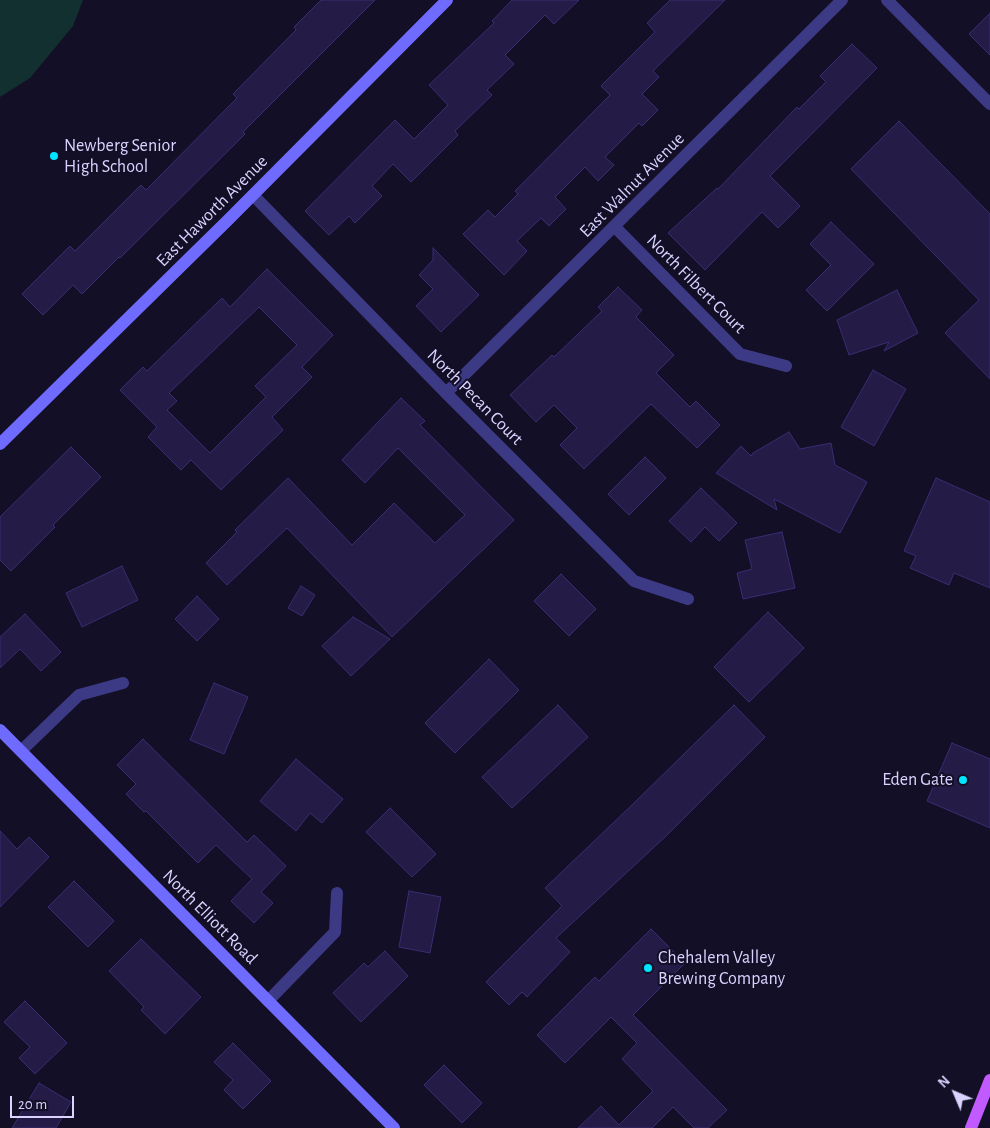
<!DOCTYPE html>
<html>
<head>
<meta charset="utf-8">
<style>
  body { margin:0 }
  #map { position:relative; width:990px; height:1128px; overflow:hidden; background:#130f26; font-family:"Alegreya Sans",sans-serif }
  canvas { display:block }
  .north { position:absolute; left:930px; top:1068px; width:50px; height:50px; -webkit-text-stroke:4px #130f26; paint-order:stroke; rotate:315deg; font-size:14px; font-weight:700; line-height:20px; text-align:center; color:#d9d4ff }
  .north::after { content:''; display:block; margin:auto; width:18px; height:22px; background:#d9d4ff; clip-path:polygon(50% 0,100% 100%,50% 72%,0 100%) }
  .scale { position:absolute; left:10px; top:1096px; width:64px; height:22px; box-sizing:border-box; border:2px solid #d9d4ff; border-top:0; padding-left:6px; font-size:15px; line-height:18px; white-space:nowrap; color:#d9d4ff; -webkit-text-stroke:4px #130f26; paint-order:stroke }
</style>
</head>
<body>
<div id="map">
<canvas width="990" height="1128"></canvas>
<div class="north">N</div>
<div class="scale">20 m</div>
</div>
<script>
const context = document.querySelector('canvas').getContext('2d');
context.lineJoin = 'round';
function paint(path, color) {
  context.fillStyle = color;
  context.fill(path, 'evenodd');
}
function toPath(rows) {
  const path = new Path2D();
  for (const r of rows) {
    path.moveTo(r[0], r[1]);
    for (let i = 2; i < r.length; i += 2) path.lineTo(r[i], r[i + 1]);
  }
  return path;
}
function trace(path, color, width, dash) {
  context.strokeStyle = color;
  context.lineWidth = width;
  context.lineCap = dash ? 'butt' : 'round';
  context.setLineDash(dash || []);
  context.stroke(path);
}
function write(font, color, halo, rows, align = 'center') {
  context.font = font + ' "Alegreya Sans",sans-serif';
  context.lineWidth = 4;
  context.setLineDash([]);
  context.textBaseline = 'middle';
  context.strokeStyle = halo;
  context.fillStyle = color;
  for (const [text, x, y, turn = 0] of rows) {
    context.save();
    context.translate(x, y);
    context.rotate((+turn || 0) * Math.PI / 180);
    context.textAlign = isNaN(turn) ? turn : align;
    if (halo) context.strokeText(text, 0, 0);
    context.fillText(text, 0, 0);
    context.restore();
  }
}
paint(toPath([
  [0,0,83,0,73,26,30,78,0,97]
]), '#12302f');
const building = toPath([
  [321,0,375,0,243,132,245,134,120,258,119,257,82,294,73,285,43,315,22,294,70,246,75,251,141,185,146,190,237,98,233,94,296,30,294,27,321,0],
  [512,0,579,0,554,24,545,15,505,55,514,64,487,90,492,95,455,131,458,135,411,182,393,164,372,186,382,196,355,223,349,216,329,235,305,211,395,120,414,139,448,105,429,85,494,23,492,21,512,0],
  [670,0,725,0,653,71,659,77,642,94,658,110,642,126,639,123,605,157,614,165,598,181,585,167,555,197,566,209,549,226,541,218,517,241,527,251,504,275,463,234,488,210,495,217,518,194,515,191,610,95,601,86,655,32,647,23,670,0],
  [990,13,990,55,969,34,990,13],
  [852,44,877,68,770,176,800,206,778,228,762,212,705,270,668,233,717,188,718,189,797,107,799,109,826,82,820,76,852,44],
  [899,121,990,214,990,379,945,333,979,300,851,169,899,121],
  [831,222,874,264,827,311,806,290,831,265,810,244,831,222],
  [433,248,479,295,441,332,416,306,433,289,419,275,433,260,433,248],
  [267,269,333,335,302,367,312,377,272,417,283,430,221,490,191,460,181,470,148,437,157,427,120,390,143,367,147,371,222,298,230,307,267,269],
  [259,307,297,345,255,386,266,397,210,453,167,410,177,401,169,393,259,307],
  [618,287,642,310,636,317,674,355,656,373,690,407,696,401,720,425,697,448,651,404,584,469,560,445,577,428,554,405,536,422,510,395,552,355,554,357,602,311,598,307,618,287],
  [897,290,918,333,884,351,889,342,849,355,837,320,897,290],
  [873,370,906,389,874,446,841,427,873,370],
  [401,398,425,421,420,425,514,520,392,637,287,528,227,585,206,563,237,532,235,530,288,478,352,545,394,503,435,543,465,515,398,448,365,483,342,460,401,398],
  [789,432,800,449,831,443,835,465,867,482,840,533,774,499,777,510,716,473,741,446,751,456,753,453,789,432],
  [71,447,101,477,53,525,55,527,11,571,0,560,0,517,71,447],
  [645,457,666,478,629,515,608,494,645,457],
  [936,478,990,502,990,588,954,573,949,585,910,568,916,556,904,551,936,478],
  [701,488,737,523,719,541,705,527,691,542,669,521,701,488],
  [782,532,795,588,743,599,737,573,752,569,745,540,782,532],
  [122,566,138,600,82,627,66,593,122,566],
  [561,574,596,609,569,636,534,601,561,574],
  [301,586,315,595,302,616,288,608,301,586],
  [197,596,219,619,197,641,175,619,197,596],
  [768,612,804,648,749,702,714,667,768,612],
  [25,614,61,652,41,671,20,649,0,668,0,637,25,614],
  [353,617,390,639,351,676,322,646,353,617],
  [489,659,519,690,455,753,425,723,489,659],
  [214,683,248,697,224,754,190,740,214,683],
  [558,705,588,737,512,808,482,777,558,705],
  [734,705,765,737,665,837,556,938,570,952,527,997,522,992,509,1005,486,982,562,906,545,888,633,804,734,705],
  [143,739,247,842,254,835,286,866,261,892,273,903,254,923,231,901,252,879,216,845,198,863,146,811,144,812,126,794,136,784,117,765,143,739],
  [952,743,990,759,990,828,927,801,952,743],
  [296,759,343,799,322,823,310,813,296,831,260,801,296,759],
  [390,808,436,854,412,877,366,832,390,808],
  [0,831,17,849,29,837,49,857,0,907,0,831],
  [74,881,114,921,88,947,48,907,74,881],
  [409,891,441,897,430,953,399,947,409,891],
  [651,929,685,963,633,1015,727,1110,708,1128,694,1128,673,1107,652,1128,578,1128,601,1106,619,1125,653,1091,622,1059,637,1043,611,1017,565,1063,537,1035,595,977,599,981,651,929],
  [141,939,201,997,165,1034,141,1010,144,1007,109,971,141,939],
  [385,951,408,976,361,1022,333,993,364,963,368,967,385,951],
  [25,1001,67,1043,35,1074,19,1058,30,1047,4,1022,25,1001],
  [233,1043,271,1081,243,1109,224,1090,233,1080,214,1062,233,1043],
  [444,1065,482,1103,462,1123,424,1085,444,1065],
  [39,1083,71,1102,56,1128,12,1128,39,1083]
]);
paint(building, '#241b47');
trace(building, '#3b2d73', 1);
trace(toPath([
  [887,0,990,104],
  [253,195,446,393,634,581,688,599],
  [615,227,740,354,786,366],
  [446,393,842,0],
  [21,751,79,695,123,683],
  [268,1001,335,932,337,893]
]), '#3d3a85', 12);
trace(toPath([
  [0,444,228,220,447,0],
  [0,730,394,1128]
]), '#6f6bff', 12);
trace(toPath([
  [971,1128,990,1080]
]), '#c25bff', 12);
for (const [x, y, r, color] of [
  [54,156,5,"#00e5ff"],
  [963,780,5,"#00e5ff"],
  [648,968,5,"#00e5ff"]
]) {
  const dot = new Path2D();
  dot.arc(x, y, r, 0, 2 * Math.PI);
  context.fillStyle = color;
  context.fill(dot);
  trace(dot, '#130f26', 2);
}
write('18px', '#d9d4ff', '#130f26', [
  ["Newberg Senior",64,146],
  ["High School",64,167],
  ["Eden Gate",953,780,"right"],
  ["Chehalem Valley",658,958],
  ["Brewing Company",658,979]
], 'left');
write('18px', '#d9d4ff', '#130f26', [
  ["East Walnut Avenue",632,185,-45],
  ["East Haworth Avenue",212,211,-45],
  ["North Filbert Court",696,284,45],
  ["North Pecan Court",475,397,45],
  ["North Elliott Road",210,917,45]
]);
</script>
</body>
</html>
